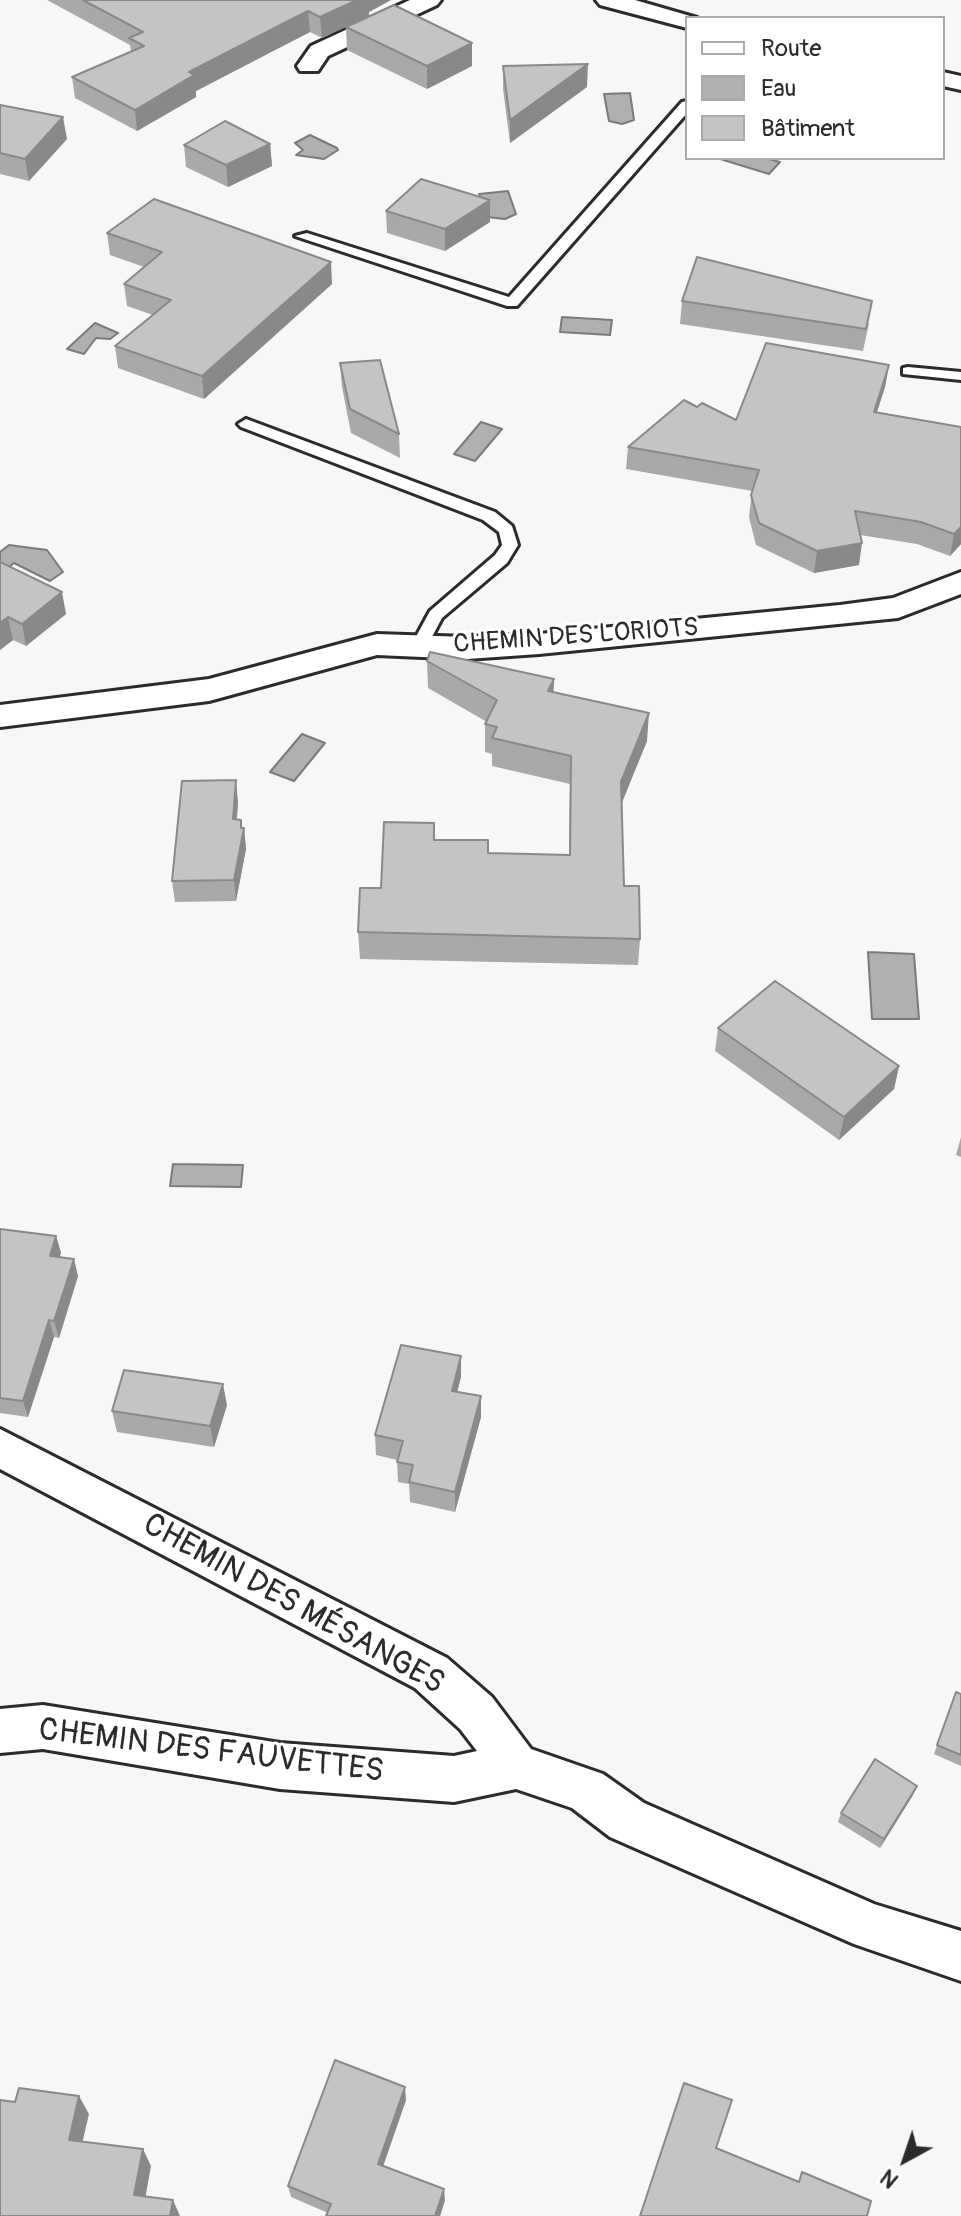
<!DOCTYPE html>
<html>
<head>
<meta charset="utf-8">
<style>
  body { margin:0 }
  #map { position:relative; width:961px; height:2216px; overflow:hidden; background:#f7f7f7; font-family:Pangolin,sans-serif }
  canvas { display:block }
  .legend { position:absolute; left:685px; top:16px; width:260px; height:144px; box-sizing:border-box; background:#fff; border:2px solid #aaa; margin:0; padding:10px 14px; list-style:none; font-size:24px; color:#2b2b2b }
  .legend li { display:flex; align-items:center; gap:16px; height:40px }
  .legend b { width:40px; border:2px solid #aaa }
  .north { position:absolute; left:865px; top:2120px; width:80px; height:80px; -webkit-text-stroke:6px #fff; paint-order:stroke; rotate:220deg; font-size:22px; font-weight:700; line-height:32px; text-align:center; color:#2b2b2b }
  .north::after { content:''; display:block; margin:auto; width:28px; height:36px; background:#2b2b2b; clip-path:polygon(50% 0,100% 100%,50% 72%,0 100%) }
</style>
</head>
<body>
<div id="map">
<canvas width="961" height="2216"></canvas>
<ul class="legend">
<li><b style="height:10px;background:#fff"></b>Route</li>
<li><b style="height:22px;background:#b0b0b0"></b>Eau</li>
<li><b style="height:22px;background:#c4c4c4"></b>Bâtiment</li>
</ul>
<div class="north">N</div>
</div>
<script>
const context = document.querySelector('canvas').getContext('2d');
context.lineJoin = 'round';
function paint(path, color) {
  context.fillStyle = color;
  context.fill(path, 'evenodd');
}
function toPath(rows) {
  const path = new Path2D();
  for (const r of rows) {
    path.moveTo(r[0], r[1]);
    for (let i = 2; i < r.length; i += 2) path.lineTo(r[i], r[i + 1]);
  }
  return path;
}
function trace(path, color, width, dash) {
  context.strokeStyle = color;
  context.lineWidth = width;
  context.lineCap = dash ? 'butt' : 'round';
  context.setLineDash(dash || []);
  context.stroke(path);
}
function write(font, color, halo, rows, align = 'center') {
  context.font = font + ' Pangolin,sans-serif';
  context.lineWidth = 6;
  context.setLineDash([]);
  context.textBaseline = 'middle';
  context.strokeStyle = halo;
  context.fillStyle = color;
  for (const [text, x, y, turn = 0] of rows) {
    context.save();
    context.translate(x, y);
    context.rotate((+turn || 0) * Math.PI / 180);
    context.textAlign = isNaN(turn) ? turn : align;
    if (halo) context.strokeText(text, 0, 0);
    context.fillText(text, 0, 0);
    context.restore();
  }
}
const water = toPath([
  [630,93,634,120,622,124,609,121,604,94,630,93],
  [310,135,337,148,338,150,324,159,296,155,303,150,295,143,310,135],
  [717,158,765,158,780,162,769,174,717,158],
  [508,191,516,214,505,219,487,217,479,194,508,191],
  [562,317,612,320,610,335,560,332,562,317],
  [95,323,118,333,110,339,96,338,84,354,67,349,95,323],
  [481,422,502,429,475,461,454,454,481,422],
  [9,545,47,550,63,572,50,581,14,563,5,570,0,567,0,552,9,545],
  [302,734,325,743,294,781,270,772,302,734],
  [868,952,914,954,919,1019,872,1019,868,952],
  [173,1164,243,1165,241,1187,170,1186,173,1164]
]);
paint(water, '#b0b0b0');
trace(water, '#7b7b7b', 2);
const service = toPath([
  [687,101,687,113,517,306,507,306,295,236,307,233,509,297,682,102,687,101],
  [908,367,961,372,961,380,903,374,903,368,908,367],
  [246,419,495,512,512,526,518,545,507,563,442,618,426,648,414,648,412,644,430,611,495,555,502,545,499,532,483,520,241,427,238,424,246,419]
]);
const minor = toPath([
  [410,0,441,0,437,5,328,56,318,71,300,71,297,66,311,46,410,0],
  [596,0,635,0,697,18,687,18,687,28,600,5,596,0],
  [943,72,961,76,961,90,943,86,943,72],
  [961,572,961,594,898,618,539,654,467,659,377,655,209,701,0,727,0,705,209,679,377,634,467,637,539,634,840,605,893,598,961,572],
  [0,1429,447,1658,492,1697,531,1749,603,1774,644,1803,874,1904,961,1931,961,1981,854,1944,610,1837,572,1808,516,1789,454,1802,280,1789,43,1749,0,1753,0,1709,43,1705,280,1743,454,1756,477,1751,460,1729,415,1688,0,1469,0,1429]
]);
trace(service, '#2b2b2b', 6);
trace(minor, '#2b2b2b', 6);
paint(service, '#fff');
paint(minor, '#fff');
paint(toPath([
  [47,0,391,0,369,12,369,16,322,38,310,32,294,40,196,91,196,97,137,131,75,98,72,77,131,52,130,45],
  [346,27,472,43,472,66,427,89,347,50],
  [503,66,587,87,510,143,503,89],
  [0,105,67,139,29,181,0,174],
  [270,144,272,166,228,187,186,167,184,145],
  [386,211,490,222,445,251,387,233],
  [107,233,332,284,204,399,118,368,115,346,153,315,127,306,124,284,144,267,110,255],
  [682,301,869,323,863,351,680,324],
  [340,363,399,434,400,458,351,433,342,387],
  [889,365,885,387,877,412,961,427,961,544,950,556,917,544,860,535,859,565,814,573,756,545,749,517,752,491,626,469,628,447,697,407,736,420],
  [0,562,66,614,26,646,13,640,0,650],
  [427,661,554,679,553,692,647,741,621,803,624,886,640,939,638,965,360,959,358,932,381,888,434,840,488,853,569,855,570,784,492,766,492,754,485,752,485,724,487,722,428,688],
  [238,802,237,819,241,820,242,828,244,828,246,849,236,901,175,902,172,881],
  [718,1028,899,1066,894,1089,839,1140,715,1051],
  [961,1137,961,1157,956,1155],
  [0,1229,56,1236,61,1253,59,1257,78,1276,59,1338,54,1337,28,1417,0,1413],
  [461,1356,461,1377,457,1392,481,1417,455,1512,410,1502,409,1484,398,1482,397,1460,376,1455,375,1435],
  [227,1405,214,1447,117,1432,112,1411],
  [961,1694,961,1766,934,1754,952,1702],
  [913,1795,880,1848,838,1822,841,1813],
  [406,2100,383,2166,445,2200,440,2216,326,2216,328,2213,291,2197,288,2186]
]), '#a9a9a9');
paint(toPath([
  [357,0,391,0,369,12,369,16,322,38,320,17],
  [308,11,310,32,196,91,196,97,137,131,135,110,189,72],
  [472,43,472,66,427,89,427,66],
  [588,64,587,87,510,143,510,120],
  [63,117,67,139,29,181,25,159],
  [270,144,272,166,228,187,226,165],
  [490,200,490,222,445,251,445,229],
  [331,262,332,284,204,399,202,376],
  [889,365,885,387,870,433,874,412],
  [961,527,961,544,950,556,954,534],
  [862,543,859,565,814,573,817,551],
  [62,592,66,614,26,646,22,624],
  [8,617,13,640,0,650,0,623],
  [554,679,553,706,548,691],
  [649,713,647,741,619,810,621,782],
  [236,780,238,802,235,840,233,819],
  [241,820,243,833,244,828,246,849,236,901,234,880],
  [899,1066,894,1089,839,1140,844,1117],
  [56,1236,61,1253,55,1273,50,1256],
  [74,1259,78,1276,59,1338,54,1321],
  [49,1320,54,1337,28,1417,23,1401],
  [461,1356,461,1377,452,1411,452,1391],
  [223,1384,227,1405,214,1447,210,1426],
  [481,1396,481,1417,455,1512,455,1492],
  [917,1786,913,1795,880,1848,884,1839],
  [405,2087,406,2100,380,2175,378,2164],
  [79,2096,89,2114,79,2157,69,2140],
  [143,2149,151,2166,143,2211,134,2195],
  [444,2189,445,2200,440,2216,435,2216],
  [173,2200,180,2216,170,2216]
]), '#898989');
const building = toPath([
  [83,0,357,0,320,17,308,11,292,19,189,72,194,75,135,110,72,77,144,46,129,38,143,32,83,0],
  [394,5,472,43,427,66,346,27,394,5],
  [588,64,510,120,503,66,588,64],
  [0,105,63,117,25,159,0,153,0,105],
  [225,121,270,144,226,165,184,145,225,121],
  [421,179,490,200,445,229,386,211,421,179],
  [154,199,331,262,202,376,115,346,171,300,124,284,162,252,107,233,154,199],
  [697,257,872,301,866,329,682,301,697,257],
  [766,343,889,365,874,412,961,427,961,527,954,534,921,522,855,511,862,543,817,551,759,523,751,495,759,470,628,447,684,400,697,407,702,403,736,420,766,343],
  [380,360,399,434,350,409,340,363,380,360],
  [0,562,62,592,22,624,8,617,0,623,0,562],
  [430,652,554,679,548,691,649,713,621,782,624,886,639,886,640,939,358,932,360,888,381,888,384,822,434,823,434,840,488,840,488,853,570,855,571,756,492,738,497,727,485,724,497,700,427,661,430,652],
  [236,780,233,819,241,820,241,828,244,828,234,880,172,881,182,781,236,780],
  [775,981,899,1066,844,1117,718,1028,775,981],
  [0,1229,56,1236,50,1256,74,1259,54,1321,49,1320,23,1401,0,1398,0,1229],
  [401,1345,461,1356,452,1391,481,1396,455,1492,409,1482,413,1465,397,1462,403,1441,375,1435,401,1345],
  [124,1370,223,1384,210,1426,112,1411,124,1370],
  [956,1692,961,1694,961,1755,937,1745,956,1692],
  [875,1759,917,1786,884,1839,841,1813,875,1759],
  [335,2060,405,2087,378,2164,444,2189,435,2216,326,2216,331,2204,288,2186,335,2060],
  [684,2083,732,2100,716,2148,799,2182,802,2172,871,2201,867,2216,640,2216,684,2083],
  [19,2088,79,2096,69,2140,143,2149,134,2195,173,2200,170,2216,0,2216,0,2100,15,2102,19,2088]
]);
paint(building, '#c4c4c4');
trace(building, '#898989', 2);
write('26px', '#2b2b2b', '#fff', [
  ["CHEMIN DES LORIOTS",576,637,-4]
]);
write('32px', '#2b2b2b', '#fff', [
  ["CHEMIN DES MÉSANGES",293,1605,29],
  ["CHEMIN DES FAUVETTES",211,1752,7]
]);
</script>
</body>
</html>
